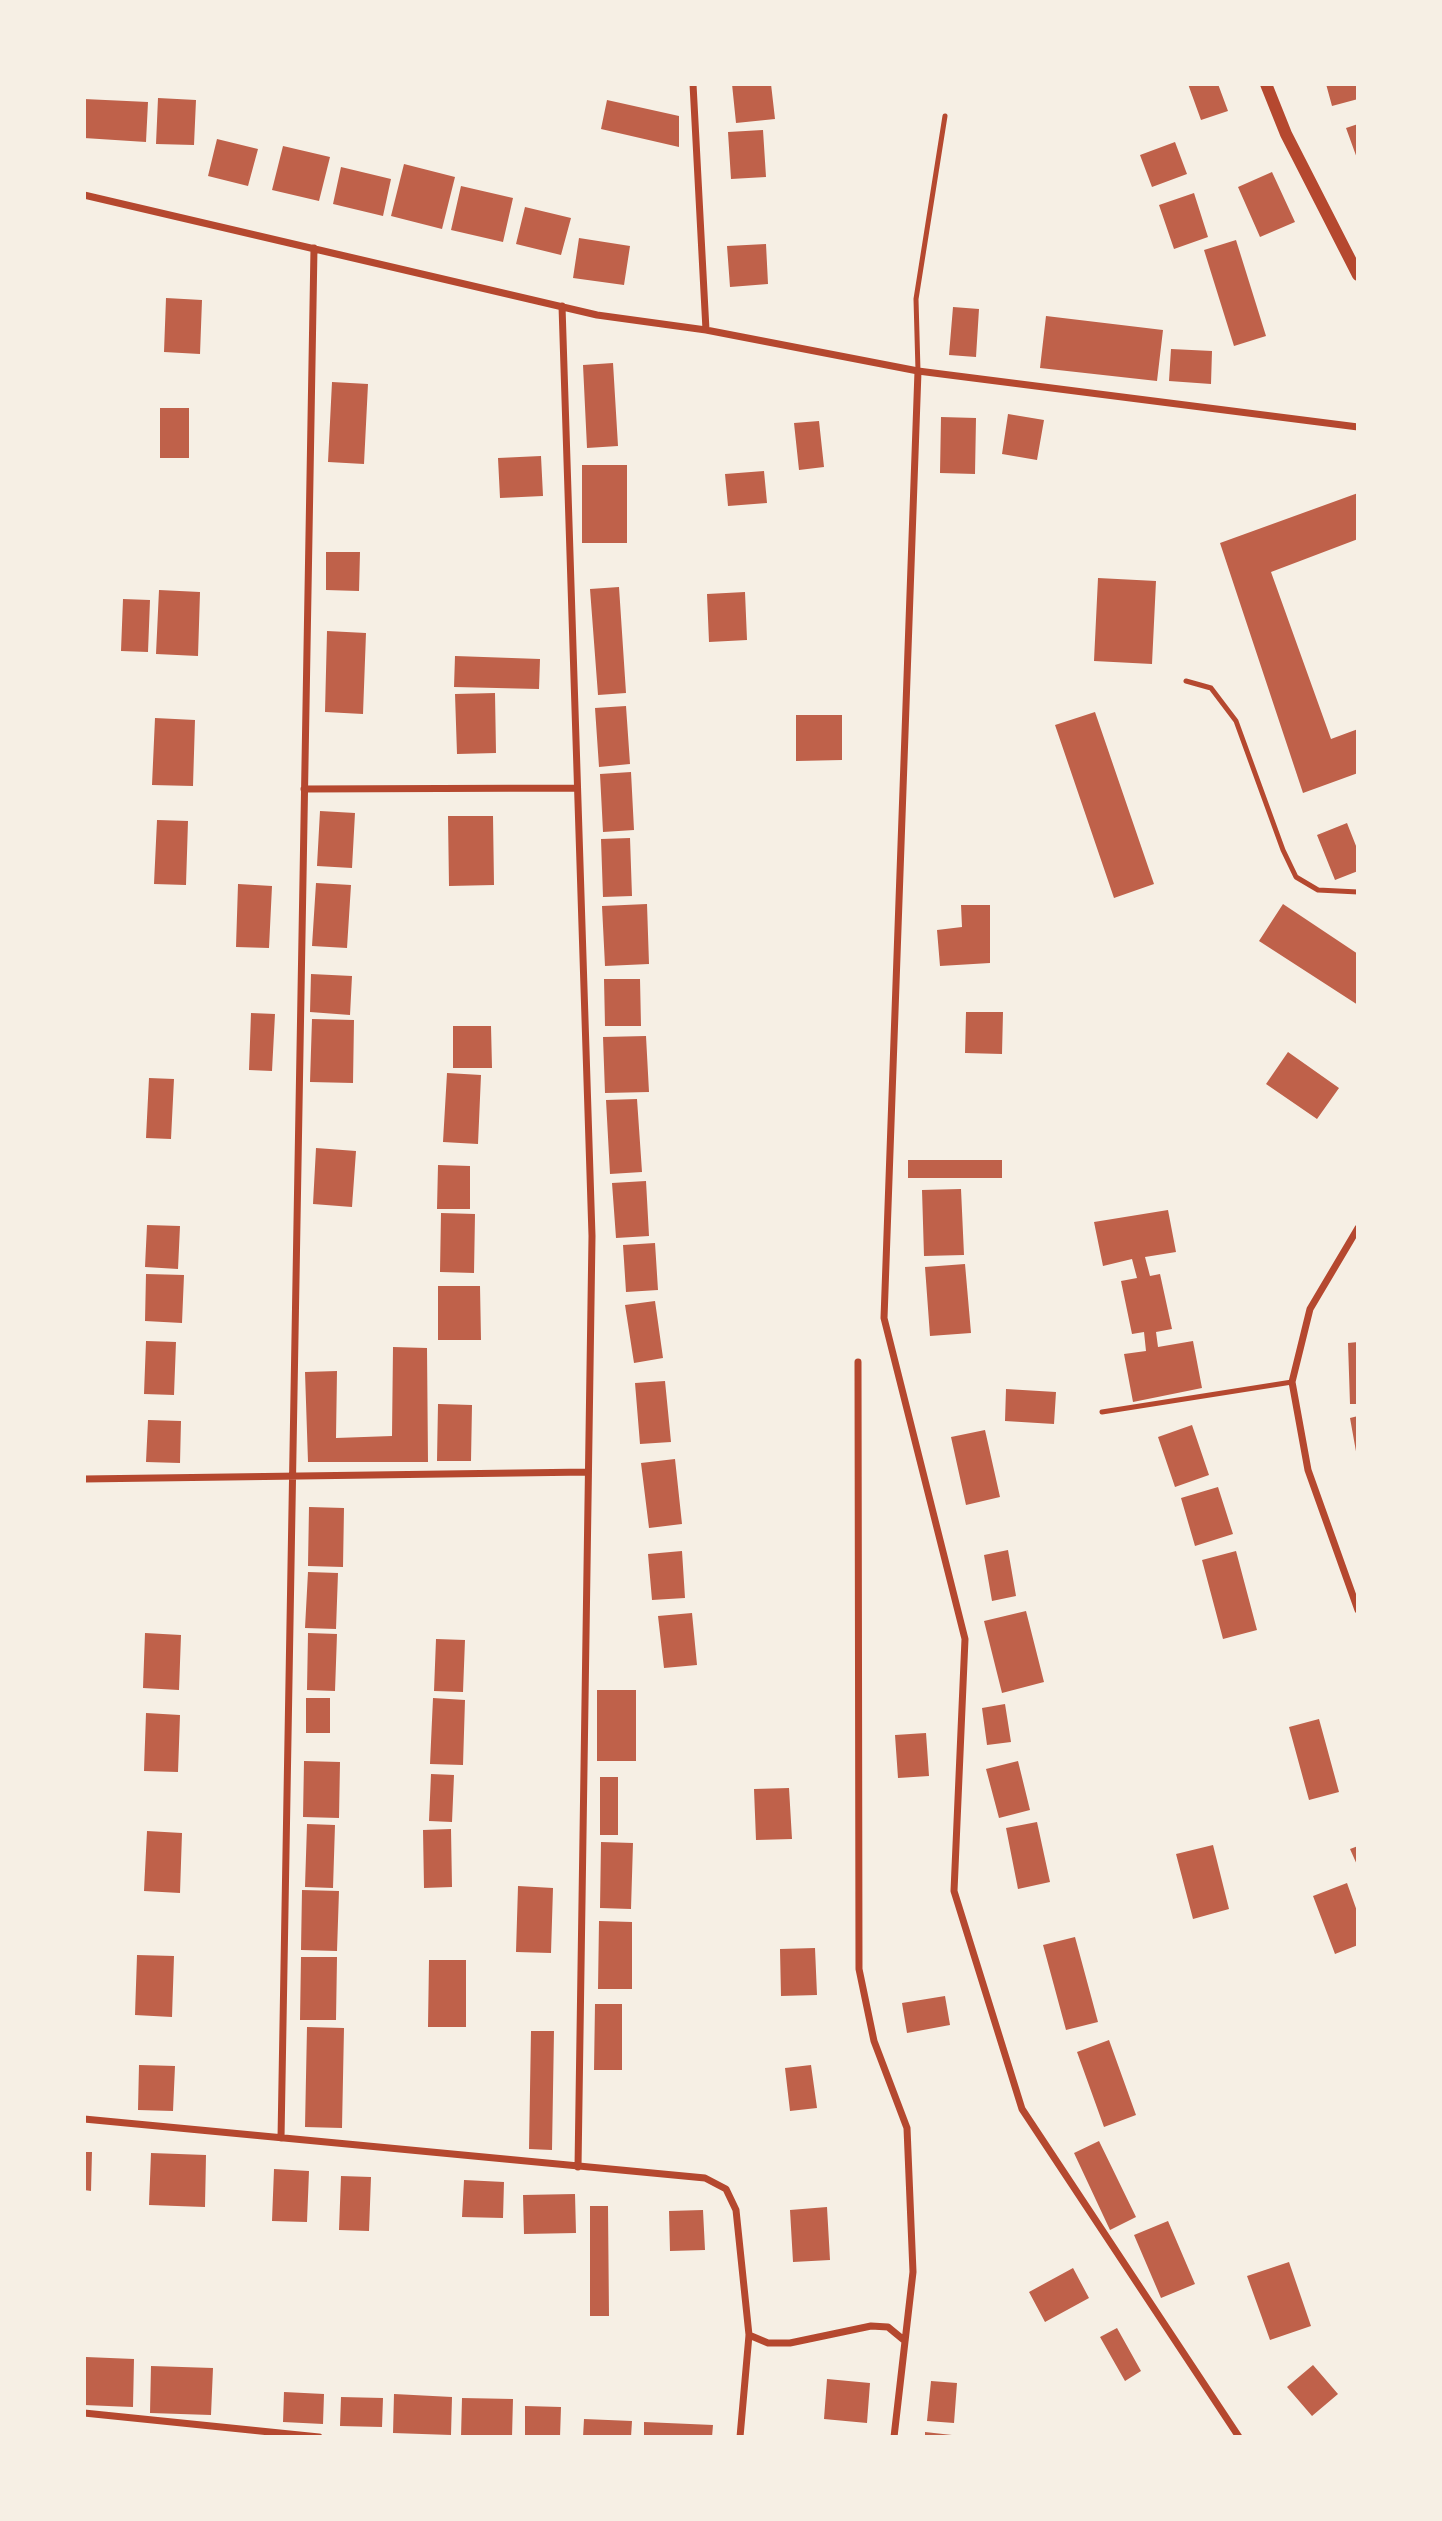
<!DOCTYPE html>
<html>
<head>
<meta charset="utf-8">
<style>
  body { margin:0 }
  #map { position:relative; width:1442px; height:2521px; overflow:hidden; background:#f6efe4; font-family:"IBM Plex Sans",sans-serif }
  canvas { display:block }
  .frame { position:absolute; inset:0; border:86px solid #f6efe4; pointer-events:none }
</style>
</head>
<body>
<div id="map">
<canvas width="1442" height="2521"></canvas>
<div class="frame"></div>
</div>
<script>
const context = document.querySelector('canvas').getContext('2d');
context.lineJoin = 'round';
function paint(path, color) {
  context.fillStyle = color;
  context.fill(path, 'evenodd');
}
function toPath(rows) {
  const path = new Path2D();
  for (const r of rows) {
    path.moveTo(r[0], r[1]);
    for (let i = 2; i < r.length; i += 2) path.lineTo(r[i], r[i + 1]);
  }
  return path;
}
function trace(path, color, width, dash) {
  context.strokeStyle = color;
  context.lineWidth = width;
  context.lineCap = dash ? 'butt' : 'round';
  context.setLineDash(dash || []);
  context.stroke(path);
}
paint(toPath([
  [732,84,771,84,775,119,736,123],
  [1188,84,1218,84,1228,111,1201,120],
  [1326,84,1358,84,1358,99,1332,106],
  [158,98,196,100,194,145,156,144],
  [84,99,148,102,146,142,84,138],
  [607,100,679,116,679,147,601,129],
  [1358,124,1358,161,1346,128],
  [763,130,766,177,731,179,728,132],
  [217,139,258,149,248,186,208,176],
  [1175,142,1187,174,1152,187,1140,155],
  [283,146,330,157,319,201,272,190],
  [404,164,455,177,442,229,391,216],
  [341,167,391,179,383,216,333,204],
  [1272,172,1295,222,1260,237,1238,187],
  [461,186,513,198,503,242,451,230],
  [1194,193,1208,237,1174,249,1159,205],
  [525,207,571,218,561,255,516,244],
  [579,238,630,246,624,285,573,278],
  [1236,240,1266,336,1234,346,1204,250],
  [766,244,768,284,730,287,727,246],
  [166,298,202,300,200,354,164,352],
  [953,307,979,309,976,357,949,355],
  [1046,316,1163,330,1157,381,1040,368],
  [1171,349,1212,351,1211,384,1169,381],
  [613,363,618,446,587,448,583,365],
  [332,382,368,384,364,464,328,462],
  [160,408,189,408,189,458,160,458],
  [1008,414,1044,420,1037,460,1002,454],
  [941,417,976,418,975,474,940,473],
  [819,421,824,467,799,470,794,423],
  [541,456,543,496,500,498,498,458],
  [582,465,627,465,627,543,582,543],
  [764,471,767,503,728,506,725,474],
  [1358,493,1358,539,1271,572,1331,739,1358,729,1358,773,1303,793,1220,543],
  [326,552,360,552,359,591,326,590],
  [1098,578,1156,581,1152,664,1094,661],
  [619,587,626,693,598,695,590,589],
  [159,590,200,592,198,656,156,654],
  [745,592,747,640,709,642,707,594],
  [123,599,150,600,148,652,121,651],
  [327,631,366,633,363,714,325,712],
  [455,656,540,659,539,689,454,687],
  [495,693,496,753,457,754,455,694],
  [626,706,630,764,599,767,595,708],
  [1095,712,1154,884,1114,898,1055,725],
  [796,715,842,715,842,760,796,761],
  [155,718,195,720,193,786,152,785],
  [631,772,634,830,603,832,600,774],
  [320,811,355,813,352,868,317,866],
  [448,816,493,816,494,885,449,886],
  [157,820,188,821,186,885,154,884],
  [1347,823,1358,851,1358,871,1335,880,1317,835],
  [630,838,632,896,603,897,601,839],
  [316,883,351,885,347,948,312,946],
  [238,884,272,886,269,948,236,947],
  [647,904,649,964,605,966,602,906],
  [1283,904,1358,954,1358,1005,1259,941],
  [961,905,990,905,990,963,940,966,937,930,962,927],
  [311,974,352,976,350,1015,310,1012],
  [604,979,640,979,641,1026,605,1026],
  [966,1012,1003,1012,1002,1054,965,1053],
  [251,1013,275,1014,272,1071,249,1070],
  [312,1019,354,1020,353,1083,310,1082],
  [453,1026,491,1026,492,1068,453,1068],
  [646,1036,649,1092,605,1093,603,1037],
  [1288,1052,1339,1088,1317,1119,1266,1084],
  [447,1073,481,1075,478,1144,443,1142],
  [149,1078,174,1079,171,1139,146,1138],
  [637,1099,642,1172,610,1174,606,1100],
  [316,1148,356,1151,352,1207,313,1204],
  [908,1160,1002,1160,1002,1178,908,1178],
  [438,1165,470,1166,470,1209,437,1209],
  [646,1181,649,1236,616,1238,612,1183],
  [961,1189,964,1255,924,1256,922,1190],
  [1168,1210,1176,1252,1145,1257,1150,1276,1160,1274,1172,1329,1156,1332,1158,1347,1193,1341,1202,1388,1133,1402,1124,1354,1146,1351,1144,1332,1132,1334,1121,1281,1137,1278,1132,1259,1103,1266,1094,1222],
  [441,1213,475,1214,474,1273,440,1272],
  [147,1225,180,1226,178,1269,145,1267],
  [655,1243,658,1290,626,1292,623,1245],
  [965,1264,971,1333,930,1336,925,1267],
  [146,1274,184,1275,182,1323,145,1321],
  [438,1286,480,1286,481,1340,438,1340],
  [655,1301,663,1358,634,1363,625,1305],
  [146,1341,176,1342,174,1395,144,1394],
  [1358,1342,1358,1404,1350,1404,1348,1343],
  [393,1347,427,1348,428,1462,308,1462,305,1372,337,1371,336,1438,392,1436],
  [665,1381,671,1442,640,1444,635,1383],
  [1006,1389,1056,1392,1054,1424,1005,1421],
  [438,1404,472,1405,471,1461,437,1461],
  [1358,1416,1358,1457,1357,1457,1350,1418],
  [148,1420,181,1421,180,1463,146,1462],
  [1192,1425,1209,1475,1175,1487,1158,1437],
  [985,1430,1000,1497,966,1505,951,1437],
  [675,1459,682,1524,649,1528,641,1463],
  [1218,1487,1233,1534,1195,1546,1181,1498],
  [309,1507,344,1508,343,1567,308,1566],
  [1008,1550,1016,1596,992,1601,984,1555],
  [682,1551,685,1598,652,1600,648,1554],
  [1236,1551,1257,1630,1223,1639,1202,1560],
  [308,1572,338,1573,336,1629,305,1628],
  [1026,1611,1044,1682,1002,1693,984,1621],
  [692,1613,697,1665,664,1668,658,1616],
  [145,1633,181,1635,179,1690,143,1688],
  [308,1633,337,1634,335,1691,307,1690],
  [436,1639,465,1640,463,1692,434,1691],
  [597,1690,636,1690,636,1761,597,1761],
  [306,1698,330,1698,330,1733,306,1733],
  [433,1698,465,1700,463,1765,430,1764],
  [1005,1704,1011,1742,987,1745,982,1708],
  [146,1713,180,1715,178,1772,144,1771],
  [1319,1719,1339,1792,1309,1800,1289,1727],
  [926,1733,929,1776,898,1778,895,1735],
  [304,1761,340,1762,339,1818,303,1817],
  [1018,1761,1030,1810,999,1818,986,1769],
  [431,1774,454,1775,452,1822,429,1821],
  [600,1777,618,1777,618,1835,600,1835],
  [789,1788,792,1839,756,1840,754,1789],
  [1037,1822,1050,1882,1018,1889,1006,1828],
  [307,1824,335,1825,333,1888,305,1887],
  [451,1829,452,1887,424,1888,423,1830],
  [147,1831,182,1833,180,1893,144,1891],
  [601,1842,633,1843,631,1909,600,1908],
  [1213,1845,1229,1909,1193,1919,1176,1854],
  [1358,1846,1358,1867,1350,1849],
  [1347,1883,1358,1914,1358,1945,1335,1954,1313,1896],
  [518,1886,553,1888,551,1953,516,1952],
  [302,1890,339,1891,337,1951,301,1950],
  [599,1921,632,1922,632,1989,598,1989],
  [1075,1937,1098,2022,1066,2030,1043,1945],
  [815,1948,817,1995,781,1996,780,1949],
  [137,1955,174,1956,172,2017,135,2015],
  [301,1957,337,1957,336,2020,300,2020],
  [429,1960,466,1960,466,2027,428,2027],
  [945,1996,950,2025,907,2033,902,2003],
  [595,2004,622,2004,622,2070,594,2070],
  [307,2027,344,2028,342,2128,305,2127],
  [531,2031,554,2031,552,2150,529,2149],
  [1109,2040,1136,2115,1104,2127,1077,2052],
  [139,2065,175,2066,173,2111,138,2110],
  [811,2065,817,2108,790,2111,785,2068],
  [1099,2141,1136,2217,1110,2230,1074,2153],
  [84,2152,92,2152,91,2191,84,2190],
  [151,2153,206,2155,205,2207,149,2205],
  [274,2169,309,2171,307,2222,272,2221],
  [341,2176,371,2177,369,2231,339,2230],
  [464,2180,504,2182,503,2218,462,2217],
  [575,2194,576,2233,524,2234,523,2195],
  [590,2206,608,2206,609,2316,590,2316],
  [827,2207,830,2260,793,2262,790,2210],
  [703,2210,705,2250,670,2251,669,2211],
  [1168,2221,1195,2284,1161,2298,1134,2235],
  [1289,2262,1311,2326,1270,2340,1247,2276],
  [1073,2268,1089,2298,1045,2322,1029,2292],
  [1117,2328,1141,2371,1125,2381,1100,2337],
  [86,2357,134,2359,133,2407,84,2405],
  [1313,2365,1338,2394,1312,2416,1287,2387],
  [151,2366,213,2368,211,2415,150,2413],
  [827,2379,870,2383,867,2423,824,2419],
  [931,2381,957,2383,954,2423,927,2421],
  [284,2392,324,2394,323,2424,283,2422],
  [394,2394,452,2397,451,2435,393,2433],
  [341,2397,383,2398,382,2427,340,2426],
  [462,2398,513,2399,512,2437,461,2437],
  [525,2406,561,2407,560,2437,525,2437],
  [584,2419,632,2421,631,2437,583,2437],
  [644,2422,713,2425,712,2437,644,2437],
  [925,2432,952,2435,952,2437,925,2437]
]), '#bf614a');
trace(toPath([
  [918,371,916,299,945,116],
  [1186,681,1211,688,1236,721,1283,850,1296,877,1318,890,1358,892],
  [1102,1412,1292,1382]
]), '#b5482f', 5);
trace(toPath([
  [693,84,706,330],
  [84,195,597,315,706,330,918,371,1358,427],
  [562,306,592,1236,578,2167],
  [918,371,884,1318,965,1639,954,1891,1022,2109,1239,2437],
  [304,789,577,788],
  [1358,1228,1310,1309,1292,1382,1308,1470,1358,1610],
  [858,1362,859,1969,874,2041,907,2128,913,2272,894,2437],
  [84,1479,588,1472],
  [84,2119,705,2178,726,2189,736,2210,749,2335,740,2437],
  [281,2138,314,248],
  [749,2335,768,2343,790,2343,871,2326,888,2327,905,2341],
  [84,2413,319,2437]
]), '#b5482f', 7);
trace(toPath([
  [1266,84,1286,134,1358,275]
]), '#b5482f', 12);
</script>
</body>
</html>
